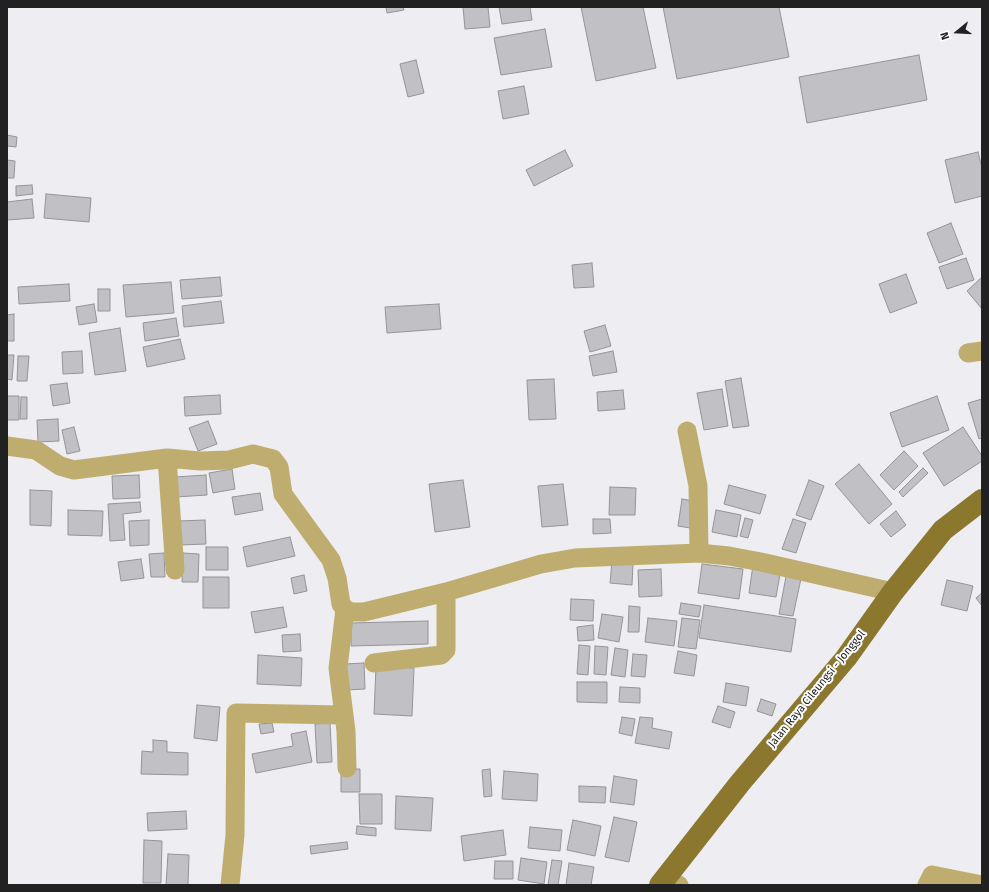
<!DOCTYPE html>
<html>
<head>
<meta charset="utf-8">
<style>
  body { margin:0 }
  #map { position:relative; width:989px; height:892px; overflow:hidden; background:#eeedf2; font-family:"Fira Sans",sans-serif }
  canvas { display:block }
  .frame { position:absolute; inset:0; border:8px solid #212122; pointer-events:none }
  .north { position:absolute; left:937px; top:12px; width:40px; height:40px; -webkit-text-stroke:3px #fff; paint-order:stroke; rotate:252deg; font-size:11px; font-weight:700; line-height:16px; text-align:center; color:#212122 }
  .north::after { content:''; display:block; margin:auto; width:14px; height:18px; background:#212122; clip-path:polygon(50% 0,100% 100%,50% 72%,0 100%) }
</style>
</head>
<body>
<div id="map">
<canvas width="989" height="892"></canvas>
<div class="frame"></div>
<div class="north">N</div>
</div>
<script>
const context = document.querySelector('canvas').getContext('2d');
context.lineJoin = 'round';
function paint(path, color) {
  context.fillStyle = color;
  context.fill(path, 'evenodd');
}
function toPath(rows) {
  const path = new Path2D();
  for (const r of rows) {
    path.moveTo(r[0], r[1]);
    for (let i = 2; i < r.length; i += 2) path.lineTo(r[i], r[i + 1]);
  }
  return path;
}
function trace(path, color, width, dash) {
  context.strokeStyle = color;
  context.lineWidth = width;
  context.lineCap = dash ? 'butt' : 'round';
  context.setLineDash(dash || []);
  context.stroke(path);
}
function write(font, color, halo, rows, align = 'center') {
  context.font = font + ' "Fira Sans",sans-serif';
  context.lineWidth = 4;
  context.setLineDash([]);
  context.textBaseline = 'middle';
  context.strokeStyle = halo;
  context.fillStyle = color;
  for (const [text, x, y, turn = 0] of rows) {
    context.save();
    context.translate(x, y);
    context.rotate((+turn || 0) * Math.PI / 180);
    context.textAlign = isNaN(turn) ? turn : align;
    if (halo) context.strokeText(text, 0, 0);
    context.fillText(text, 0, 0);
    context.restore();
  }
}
const building = toPath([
  [386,7,403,7,404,10,387,13,386,7],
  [463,7,488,7,490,27,465,29,463,7],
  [499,7,530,7,532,20,502,24,499,7],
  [581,7,643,7,656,68,596,81,581,7],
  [663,7,779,7,789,57,677,79,663,7],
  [545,29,552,67,501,75,494,38,545,29],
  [919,55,927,100,807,123,799,77,919,55],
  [416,60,424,93,408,97,400,64,416,60],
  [524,86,529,114,503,119,498,91,524,86],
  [7,135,17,137,16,147,7,146,7,135],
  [565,150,573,166,534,186,526,170,565,150],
  [978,152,982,168,982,196,955,203,945,160,978,152],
  [7,160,15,161,14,178,7,178,7,160],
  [32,185,33,194,16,196,16,186,32,185],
  [46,194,91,198,89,222,44,218,46,194],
  [32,199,34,218,7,220,7,202,32,199],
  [951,223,963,254,939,263,927,233,951,223],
  [966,258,974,280,947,289,939,267,966,258],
  [592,263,594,287,574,288,572,265,592,263],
  [906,274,917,303,890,313,879,284,906,274],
  [220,277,222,296,182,299,180,280,220,277],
  [982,277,982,309,967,291,982,277],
  [171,282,174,313,126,317,123,285,171,282],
  [69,284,70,301,19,304,18,287,69,284],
  [98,289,110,289,110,311,98,311,98,289],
  [221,301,224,323,184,327,182,306,221,301],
  [94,304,97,322,79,325,76,307,94,304],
  [439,304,441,329,387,333,385,307,439,304],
  [14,314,14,341,7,341,7,315,14,314],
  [176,318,179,336,145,341,143,323,176,318],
  [605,325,611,346,590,352,584,331,605,325],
  [120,328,126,371,95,375,89,333,120,328],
  [180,339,185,359,147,367,143,347,180,339],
  [82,351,83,373,63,374,62,352,82,351],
  [613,351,617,372,593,376,589,356,613,351],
  [7,355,14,355,12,380,7,379,7,355],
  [18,356,29,356,27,381,17,381,18,356],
  [741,378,749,426,733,428,725,381,741,378],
  [554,379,556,419,529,420,527,380,554,379],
  [67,383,70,403,53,406,50,385,67,383],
  [722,389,728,426,704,430,697,393,722,389],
  [623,390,625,409,598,411,597,392,623,390],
  [220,395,221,414,185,416,184,397,220,395],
  [7,396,19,396,19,420,7,420,7,396],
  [937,396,949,430,902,447,890,413,937,396],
  [21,397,27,397,27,419,20,419,21,397],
  [982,399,982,438,979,439,968,403,982,399],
  [58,419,59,441,38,442,37,420,58,419],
  [208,421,217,444,198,451,189,428,208,421],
  [74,427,80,451,67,454,62,430,74,427],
  [963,427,982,456,982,461,944,486,923,453,963,427],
  [904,451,918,466,894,490,880,475,904,451],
  [859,464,892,504,869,524,835,484,859,464],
  [923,468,928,473,903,497,899,492,923,468],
  [232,469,235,489,213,493,209,473,232,469],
  [139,475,140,498,113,499,112,476,139,475],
  [206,475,207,495,176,497,175,477,206,475],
  [463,480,470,527,435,532,429,484,463,480],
  [809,480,824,486,811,520,796,515,809,480],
  [563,484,568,525,542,527,538,486,563,484],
  [729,485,766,495,760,514,724,504,729,485],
  [610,487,636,488,635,515,609,515,610,487],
  [30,490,52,491,51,526,30,525,30,490],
  [260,493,263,510,235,515,232,497,260,493],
  [682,499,694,501,690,528,678,526,682,499],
  [140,502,141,512,123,514,125,540,110,541,108,504,140,502],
  [68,510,103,511,102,536,68,535,68,510],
  [716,510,741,515,737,537,712,532,716,510],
  [896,511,906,525,891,537,880,524,896,511],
  [745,518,753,520,748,538,740,536,745,518],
  [593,519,610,519,611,533,593,534,593,519],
  [793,519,806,523,796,553,782,549,793,519],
  [149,520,149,545,130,546,129,521,149,520],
  [205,520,206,544,180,545,179,521,205,520],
  [290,537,295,556,247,567,243,547,290,537],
  [206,547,228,547,228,570,206,570,206,547],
  [164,553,165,577,151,577,149,554,164,553],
  [183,553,199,554,198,582,182,582,183,553],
  [141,559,144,578,121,581,118,562,141,559],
  [612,561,633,563,632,585,610,583,612,561],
  [702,564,743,569,739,599,698,593,702,564],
  [753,565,781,569,776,597,749,593,753,565],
  [661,569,662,596,639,597,638,570,661,569],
  [787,571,802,574,793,616,779,614,787,571],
  [304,575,307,591,294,594,291,578,304,575],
  [203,577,229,577,229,608,203,608,203,577],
  [947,580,973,586,967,611,941,605,947,580],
  [982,593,982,606,976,598,982,593],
  [571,599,594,600,593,621,570,620,571,599],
  [681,603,701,606,699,617,679,614,681,603],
  [704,605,796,619,791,652,699,638,704,605],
  [629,606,640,607,639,632,628,632,629,606],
  [283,607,287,627,255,633,251,612,283,607],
  [602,614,623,617,619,642,598,638,602,614],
  [648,618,677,621,674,646,645,642,648,618],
  [682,618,700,620,696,649,678,647,682,618],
  [428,621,428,644,351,646,351,623,428,621],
  [593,625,594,640,578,641,577,627,593,625],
  [300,634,301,651,283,652,282,635,300,634],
  [579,645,590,646,588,675,577,674,579,645],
  [595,646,608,647,606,675,594,674,595,646],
  [615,648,628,650,625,677,611,675,615,648],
  [678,651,697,655,694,676,674,673,678,651],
  [633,654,647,655,645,677,631,676,633,654],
  [258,655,302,658,301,686,257,684,258,655],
  [364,663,365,689,346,690,345,664,364,663],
  [376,666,414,668,412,716,374,714,376,666],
  [577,682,607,682,607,703,577,702,577,682],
  [726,683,749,687,746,706,723,702,726,683],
  [620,687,640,688,640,703,619,702,620,687],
  [761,699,776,704,772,716,757,711,761,699],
  [197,705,220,707,217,741,194,738,197,705],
  [718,706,735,712,730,728,712,722,718,706],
  [622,717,635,719,632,736,619,733,622,717],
  [640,717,653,718,652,728,672,732,669,749,635,743,640,717],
  [272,723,274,732,261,734,259,724,272,723],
  [330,723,332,762,317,763,315,724,330,723],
  [306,731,312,762,256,773,252,754,293,746,291,734,306,731],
  [153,740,167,741,167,752,188,753,188,775,141,774,142,751,153,752,153,740],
  [341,769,360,769,360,792,341,792,341,769],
  [490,769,492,796,484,797,482,770,490,769],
  [504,771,538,774,537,801,502,799,504,771],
  [614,776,637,780,634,805,610,802,614,776],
  [579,786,606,787,605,803,579,802,579,786],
  [359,794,382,794,382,824,360,824,359,794],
  [396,796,433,798,431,831,395,829,396,796],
  [186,811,187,829,148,831,147,813,186,811],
  [614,817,637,822,629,862,605,857,614,817],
  [573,820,601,826,595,856,567,850,573,820],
  [357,826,376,828,376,836,356,834,357,826],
  [530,827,562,830,560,851,528,848,530,827],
  [503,830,506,855,464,861,461,836,503,830],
  [144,840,162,841,161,883,143,883,144,840],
  [347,842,348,849,311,854,310,846,347,842],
  [168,854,189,855,188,885,166,885,168,854],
  [521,858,547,862,544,884,518,880,521,858],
  [552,860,562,861,558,885,548,885,552,860],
  [495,861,513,861,513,879,494,879,495,861],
  [569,863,594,867,591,885,566,885,569,863]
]);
paint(building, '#c1c1c5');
trace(building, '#949498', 1);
trace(toPath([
  [968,353,982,351],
  [687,431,698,486,699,553],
  [7,446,36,450,60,466,74,470,167,458,200,461,229,460,253,454,273,459,279,467,283,494,331,560,337,578,341,604,345,609,351,612,364,612,446,592,541,564,575,558,699,553,729,556,761,562,893,592],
  [167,458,175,570],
  [345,609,338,668,346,731,347,768],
  [374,663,441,655,446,650,446,592],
  [666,878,679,885],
  [230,885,235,835,236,713,343,715],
  [927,885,932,875,982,885]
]), '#bfad6f', 19);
trace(toPath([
  [660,885,740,783,846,658,893,592,943,530,982,500]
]), '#8b772e', 22);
write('11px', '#212122', '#fff', [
  ["Jalan Raya Cileungsi - Jonggol",817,689,-51]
]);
</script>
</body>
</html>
